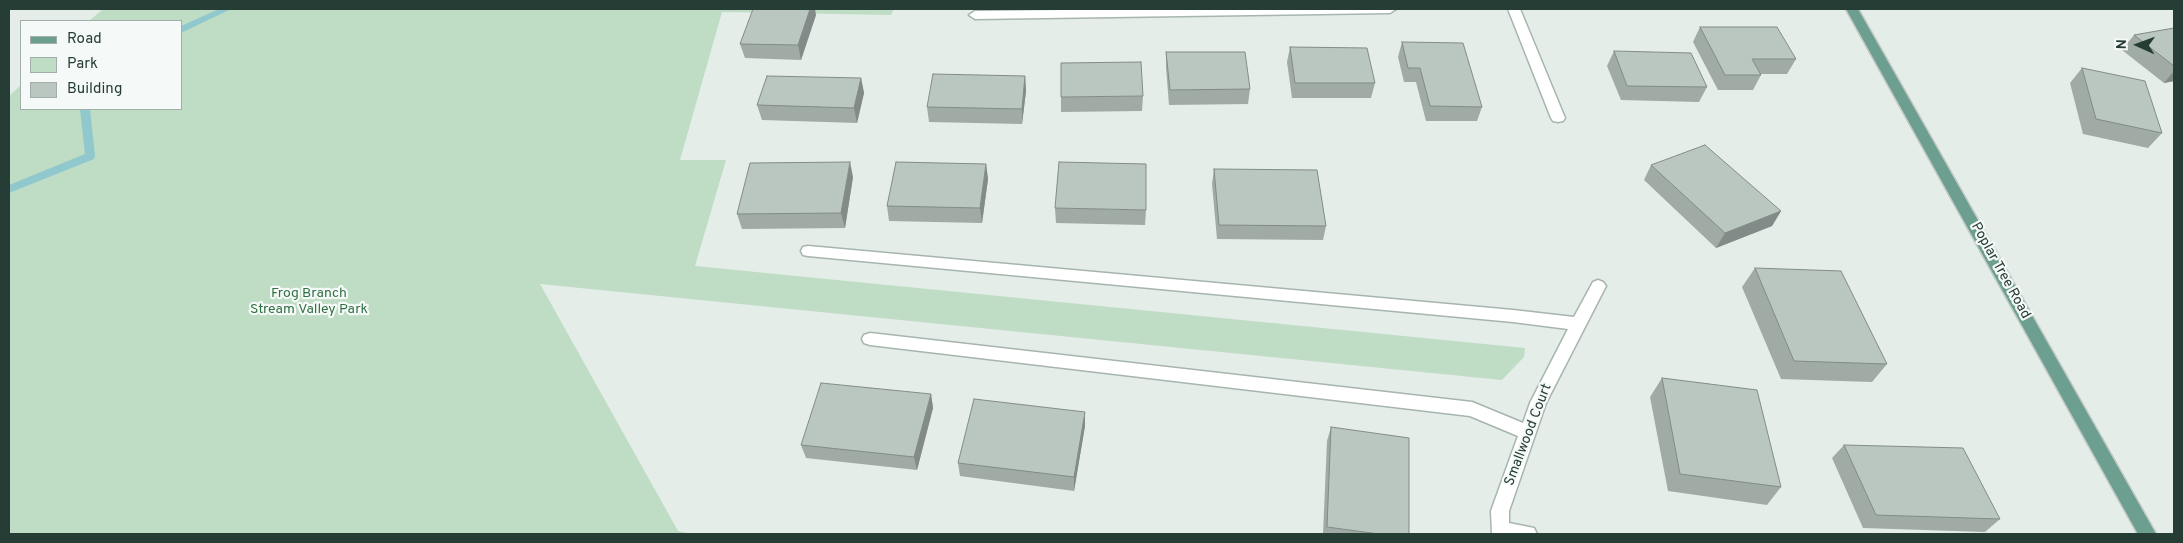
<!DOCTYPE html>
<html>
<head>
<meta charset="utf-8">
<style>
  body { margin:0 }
  #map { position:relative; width:2183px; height:543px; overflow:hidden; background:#e4ede8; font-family:Overpass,sans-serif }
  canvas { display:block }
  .frame { position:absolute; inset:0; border:10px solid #253d35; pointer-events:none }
  .legend { position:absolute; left:20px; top:20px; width:162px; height:90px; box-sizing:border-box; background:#f5f9f7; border:1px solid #a2aea9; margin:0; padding:6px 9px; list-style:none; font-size:15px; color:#253d35 }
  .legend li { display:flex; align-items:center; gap:10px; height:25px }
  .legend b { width:25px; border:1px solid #a2aea9 }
  .north { position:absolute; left:2113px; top:20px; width:50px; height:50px; -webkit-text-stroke:4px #f5f9f7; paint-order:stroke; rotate:272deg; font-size:14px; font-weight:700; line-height:20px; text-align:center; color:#253d35 }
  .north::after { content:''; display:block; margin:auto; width:18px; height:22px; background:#253d35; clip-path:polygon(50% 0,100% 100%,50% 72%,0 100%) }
</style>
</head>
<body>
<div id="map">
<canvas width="2183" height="543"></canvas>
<div class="frame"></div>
<ul class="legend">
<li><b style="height:6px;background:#6c9f8f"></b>Road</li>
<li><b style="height:14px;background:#bfdcc5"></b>Park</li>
<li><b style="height:14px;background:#bac7c1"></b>Building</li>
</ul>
<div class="north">N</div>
</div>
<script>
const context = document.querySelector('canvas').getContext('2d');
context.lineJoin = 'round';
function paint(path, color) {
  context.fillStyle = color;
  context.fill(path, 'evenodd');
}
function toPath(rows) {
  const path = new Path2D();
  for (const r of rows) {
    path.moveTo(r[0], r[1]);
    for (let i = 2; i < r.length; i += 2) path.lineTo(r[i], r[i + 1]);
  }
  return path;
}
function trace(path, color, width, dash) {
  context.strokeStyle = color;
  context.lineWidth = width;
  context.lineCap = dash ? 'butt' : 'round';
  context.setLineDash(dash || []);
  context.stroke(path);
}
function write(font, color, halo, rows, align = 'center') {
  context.font = font + ' Overpass,sans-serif';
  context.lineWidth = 4.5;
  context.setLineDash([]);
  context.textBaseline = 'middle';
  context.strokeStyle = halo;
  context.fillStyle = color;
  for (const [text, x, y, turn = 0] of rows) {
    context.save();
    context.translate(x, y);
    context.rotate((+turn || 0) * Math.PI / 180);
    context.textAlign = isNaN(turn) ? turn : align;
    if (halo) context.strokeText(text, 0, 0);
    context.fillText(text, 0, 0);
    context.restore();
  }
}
paint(toPath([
  [103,9,894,9,891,15,722,12,680,160,726,160,695,266,1525,348,1524,357,1502,380,540,284,678,531,692,534,9,534,9,96,21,85,21,109,181,109,181,21,89,21]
]), '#bfdcc5');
paint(toPath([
  [219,9,231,9,181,33,181,26,219,9],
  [80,109,90,109,95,156,94,159,9,193,9,185,85,154,80,109]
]), '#90c8cd');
const minor = toPath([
  [1150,9,1396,9,1390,13,975,19,969,15,975,11,1150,9],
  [1508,9,1520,9,1565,118,1563,121,1558,122,1553,121,1551,118,1508,9],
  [808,246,1513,310,1574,317,1593,282,1598,280,1603,282,1606,286,1546,403,1509,511,1509,523,1534,528,1537,534,1492,534,1491,511,1518,436,1470,416,870,345,864,343,862,339,864,335,870,333,1472,402,1523,423,1530,403,1568,329,1513,322,808,256,803,255,801,251,803,247,808,246]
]);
const major = toPath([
  [1846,9,1858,9,2156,534,2138,534,1846,9]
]);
trace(minor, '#a7b5af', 3);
trace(major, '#c2c9c6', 3);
paint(minor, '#fff');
paint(major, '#6c9f8f');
paint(toPath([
  [816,15,801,60,745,58,740,44],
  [1700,27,1796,59,1787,74,1760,74,1761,75,1753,90,1718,90,1693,42],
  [2174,28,2174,81,2164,83,2122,50,2134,35],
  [1402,42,1482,107,1477,121,1426,121,1416,82,1404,82,1398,57],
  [1290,47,1375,83,1371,98,1292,98,1287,62],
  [1614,51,1707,87,1699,102,1621,100,1607,66],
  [1166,52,1250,89,1248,104,1169,105,1166,67],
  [2082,68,2162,133,2148,148,2083,134,2070,83],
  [1025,76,1026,91,1022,124,929,122,927,107],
  [861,78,864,93,857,123,762,120,757,105],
  [1143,96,1142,111,1061,112,1061,97],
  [986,164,988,179,982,223,889,221,887,206],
  [1651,165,1781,211,1772,226,1716,248,1644,180],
  [1214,169,1326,226,1323,240,1217,239,1212,184],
  [853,177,845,228,742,229,737,214],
  [1055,208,1146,210,1145,225,1056,223],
  [1755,268,1887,364,1872,382,1781,379,1742,287],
  [1662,378,1781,487,1767,505,1668,491,1650,397],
  [931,394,933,408,917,470,806,458,801,445],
  [1085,412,1085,426,1074,491,960,476,958,463],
  [1331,427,1409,534,1323,534,1327,441],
  [1844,445,2000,519,1985,532,1863,528,1832,458]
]), '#a0aba6');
paint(toPath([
  [810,9,815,9,816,15,801,60,798,45],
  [2174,71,2174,81,2164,83],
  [1025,76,1026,91,1022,124,1022,109],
  [861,78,864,93,857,123,854,108],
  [850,162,853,177,845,228,841,213],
  [986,164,988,179,982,223,980,208],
  [1781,211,1772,226,1716,248,1725,233],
  [931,394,933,408,917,470,914,457],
  [1085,412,1085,426,1074,491,1074,477]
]), '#828b87');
const building = toPath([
  [753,9,810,9,798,45,740,44,753,9],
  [1700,27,1777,27,1796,59,1752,59,1761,75,1725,75,1700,27],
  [2174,28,2174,66,2134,35,2174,28],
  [1402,42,1463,43,1482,107,1430,106,1420,68,1408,68,1402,42],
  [1290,47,1367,48,1375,83,1295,83,1290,47],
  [1614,51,1691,53,1707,87,1627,86,1614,51],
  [1166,52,1245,52,1250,89,1170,90,1166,52],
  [1141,62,1143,96,1061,97,1061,63,1141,62],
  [2082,68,2145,81,2162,133,2096,119,2082,68],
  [933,74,1025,76,1022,109,927,107,933,74],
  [767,76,861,78,854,108,757,105,767,76],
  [1705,145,1781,211,1725,233,1651,165,1705,145],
  [850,162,841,213,737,214,750,163,850,162],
  [896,162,986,164,980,208,887,206,896,162],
  [1059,162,1146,164,1146,210,1055,208,1059,162],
  [1214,169,1317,170,1326,226,1219,225,1214,169],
  [1755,268,1841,271,1887,364,1794,361,1755,268],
  [1662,378,1757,390,1781,487,1680,474,1662,378],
  [821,383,931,394,914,457,801,445,821,383],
  [974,399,1085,412,1074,477,958,463,974,399],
  [1331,427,1409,438,1409,534,1379,534,1327,527,1331,427],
  [1844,445,1963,448,2000,519,1876,515,1844,445]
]);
paint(building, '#bac7c1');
trace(building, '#828b87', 1);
write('14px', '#253d35', '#f5f9f7', [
  ["Poplar Tree Road",2000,271,61],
  ["Smallwood Court",1529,435,-69]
]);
write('14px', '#327146', '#f5f9f7', [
  ["Frog Branch",309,294],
  ["Stream Valley Park",309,310]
]);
</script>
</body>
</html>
